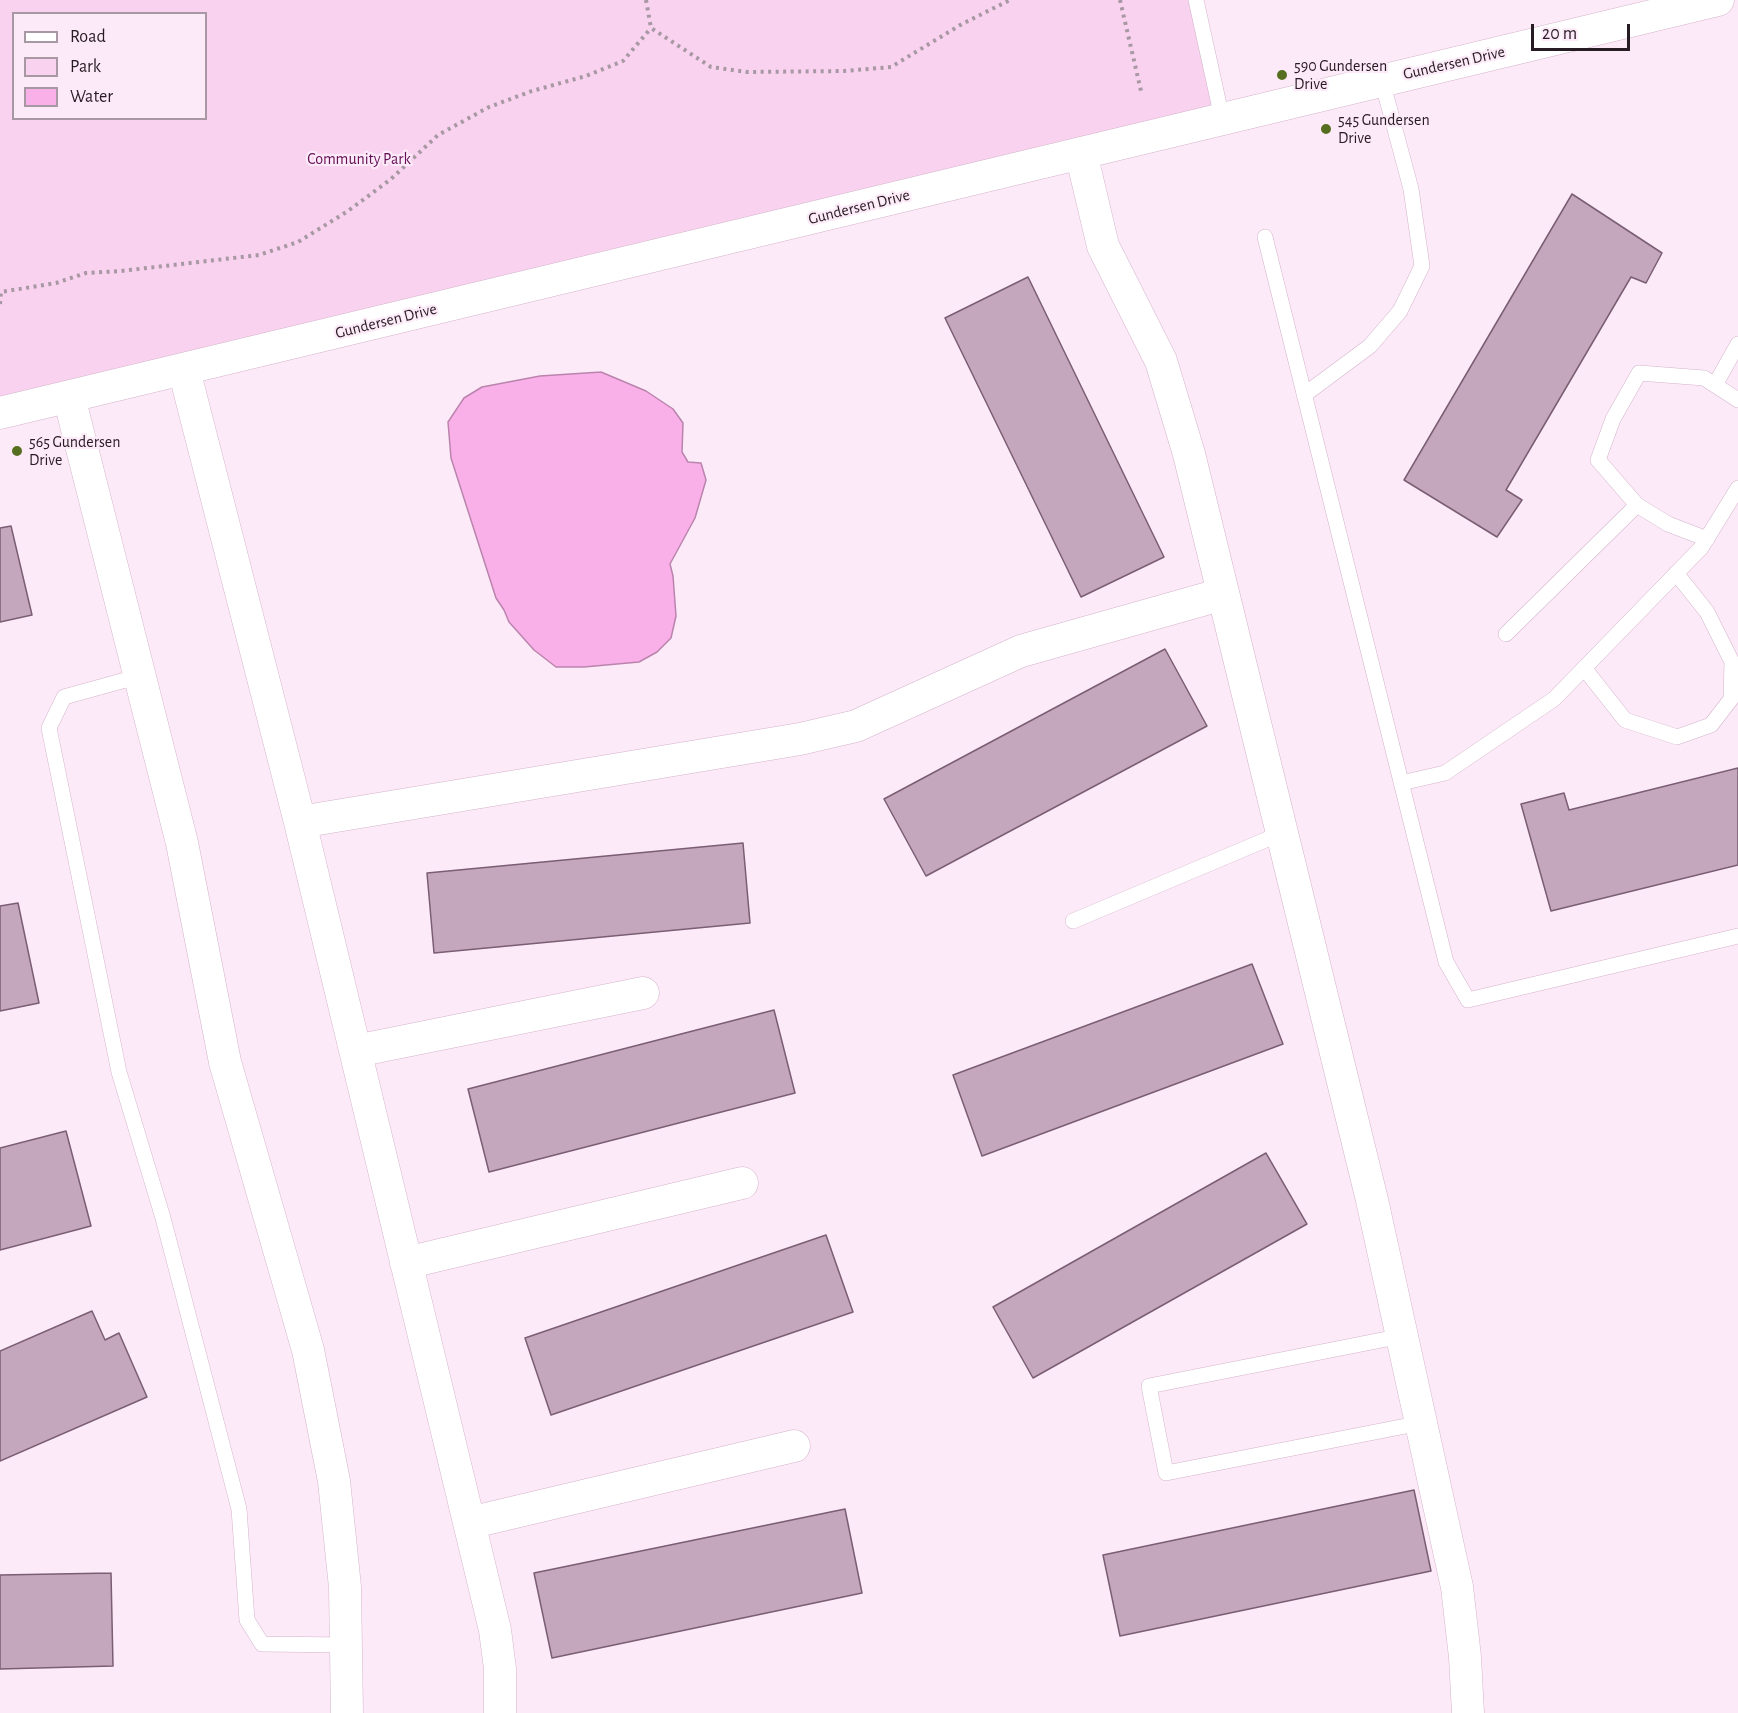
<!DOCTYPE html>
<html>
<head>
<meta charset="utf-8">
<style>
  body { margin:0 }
  #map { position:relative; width:1738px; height:1713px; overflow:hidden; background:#fdeaf8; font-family:"Alegreya Sans",sans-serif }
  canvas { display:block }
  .legend { position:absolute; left:12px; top:12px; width:195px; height:108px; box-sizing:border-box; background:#fdeaf8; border:2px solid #a798a3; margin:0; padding:8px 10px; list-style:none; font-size:18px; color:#271c24 }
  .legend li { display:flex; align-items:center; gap:12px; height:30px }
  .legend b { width:30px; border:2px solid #a798a3 }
  .scale { position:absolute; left:1531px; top:24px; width:99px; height:27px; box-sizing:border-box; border:3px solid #271c24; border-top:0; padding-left:8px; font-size:18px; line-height:21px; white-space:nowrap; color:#271c24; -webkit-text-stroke:4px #fdeaf8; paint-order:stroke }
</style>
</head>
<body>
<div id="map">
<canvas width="1738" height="1713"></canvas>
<ul class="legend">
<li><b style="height:8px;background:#fff"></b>Road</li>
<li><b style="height:16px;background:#f8d2ee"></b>Park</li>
<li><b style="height:16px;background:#f9b0e8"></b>Water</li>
</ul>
<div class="scale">20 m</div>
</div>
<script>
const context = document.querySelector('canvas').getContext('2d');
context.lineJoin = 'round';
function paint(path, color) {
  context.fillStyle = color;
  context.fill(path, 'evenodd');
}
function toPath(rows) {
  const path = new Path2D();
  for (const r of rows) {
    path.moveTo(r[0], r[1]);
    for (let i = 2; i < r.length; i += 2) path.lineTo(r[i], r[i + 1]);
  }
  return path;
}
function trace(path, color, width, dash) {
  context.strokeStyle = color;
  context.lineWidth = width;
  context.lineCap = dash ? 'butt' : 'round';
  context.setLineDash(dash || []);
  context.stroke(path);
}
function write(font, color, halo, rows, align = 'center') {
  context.font = font + ' "Alegreya Sans",sans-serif';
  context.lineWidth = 4.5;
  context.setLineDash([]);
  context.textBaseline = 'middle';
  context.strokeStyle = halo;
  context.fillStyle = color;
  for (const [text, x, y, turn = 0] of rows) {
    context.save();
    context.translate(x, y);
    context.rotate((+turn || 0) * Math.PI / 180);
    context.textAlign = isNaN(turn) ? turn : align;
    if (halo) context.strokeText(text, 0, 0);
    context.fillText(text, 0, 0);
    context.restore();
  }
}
paint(toPath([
  [0,0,1194,0,1222,118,0,405],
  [14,14,206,14,206,118,14,118]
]), '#f8d2ee');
const water = toPath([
  [601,372,646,391,673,409,683,423,682,452,688,462,701,463,706,480,695,518,670,564,673,576,676,616,671,638,657,652,639,662,584,667,556,667,534,650,509,622,504,610,496,598,451,458,448,422,464,398,482,387,540,376,601,372]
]);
paint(water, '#f9b0e8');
trace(water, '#ba84ad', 1.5);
const building = toPath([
  [1572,194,1662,253,1646,283,1631,277,1506,490,1522,500,1497,537,1404,480,1572,194],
  [1028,277,1164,557,1081,597,945,318,1028,277],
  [11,526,32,615,0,622,0,528,11,526],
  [1165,649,1207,726,926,876,884,799,1165,649],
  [1738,768,1738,865,1551,911,1521,804,1564,793,1569,810,1738,768],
  [743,843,750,923,434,953,427,873,743,843],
  [18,903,39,1003,0,1011,0,906,18,903],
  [1252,964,1283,1044,982,1156,953,1075,1252,964],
  [774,1010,795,1093,489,1172,468,1089,774,1010],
  [66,1131,91,1226,0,1250,0,1148,66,1131],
  [1266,1153,1307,1224,1033,1378,993,1307,1266,1153],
  [826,1235,853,1312,551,1415,525,1338,826,1235],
  [92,1311,105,1340,119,1333,147,1397,0,1461,0,1351,92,1311],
  [1414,1490,1431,1571,1120,1636,1103,1555,1414,1490],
  [845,1509,862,1593,552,1658,534,1573,845,1509],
  [111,1573,113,1666,0,1669,0,1575,111,1573]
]);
paint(building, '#c5a7bd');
trace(building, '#7a5e73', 1.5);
const service = toPath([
  [1196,0,1222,118],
  [1265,237,1446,962,1468,1000,1738,936],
  [1715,385,1738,344],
  [1304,395,1370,346,1400,311,1422,266,1411,189,1382,81],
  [1707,539,1668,524,1637,505,1598,460,1613,419,1639,373,1704,378,1738,400],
  [1506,634,1637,505],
  [1584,668,1625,720,1677,737,1711,725,1731,699,1732,662,1707,612,1676,573],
  [140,676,64,697,49,728,119,1072,163,1218,239,1509,247,1620,262,1644,345,1645],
  [1401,783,1445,773,1554,699,1701,548,1738,488],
  [1073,921,1282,833],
  [1402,1336,1149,1386,1166,1473,1421,1423]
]);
const minor = toPath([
  [1081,153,1103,246,1161,361,1189,454,1372,1200,1457,1587,1465,1657,1468,1713],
  [184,370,300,822,495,1630,500,1669,500,1713],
  [69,397,182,843,225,1062,308,1350,334,1481,345,1587,347,1713],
  [0,413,1718,0],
  [300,822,800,739,856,726,1021,651,1223,594],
  [356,1051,643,993],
  [406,1263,742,1183],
  [469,1523,794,1446]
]);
trace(service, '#d3b4cb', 16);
trace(minor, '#d3b4cb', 33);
trace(toPath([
  [646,0,651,28,711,67,747,72,844,71,891,67,962,24,1010,0],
  [1120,0,1141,91],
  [0,304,1,292,56,283,86,273,121,271,259,255,298,242,348,211,391,179,438,135,489,107,532,91,586,76,623,61,651,28]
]), '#a898a4', 4, [3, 4.5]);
trace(service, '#fff', 15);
trace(minor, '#fff', 32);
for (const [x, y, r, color] of [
  [1282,75,6,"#556e1f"],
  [1326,129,6,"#556e1f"],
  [17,451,6,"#556e1f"]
]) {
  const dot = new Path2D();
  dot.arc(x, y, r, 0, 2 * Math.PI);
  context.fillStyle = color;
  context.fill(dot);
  trace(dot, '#fdeaf8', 2);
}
write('16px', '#271c24', '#fdeaf8', [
  ["Gundersen Drive",1454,63,-13],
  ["Gundersen Drive",859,207,-14],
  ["Gundersen Drive",386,321,-14]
]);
write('16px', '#271c24', '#fdeaf8', [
  ["590 Gundersen",1294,66],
  ["Drive",1294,84],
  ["545 Gundersen",1338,120],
  ["Drive",1338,138],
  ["565 Gundersen",29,442],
  ["Drive",29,460]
], 'left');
write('16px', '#631057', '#fdeaf8', [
  ["Community Park",359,159]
]);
</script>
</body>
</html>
